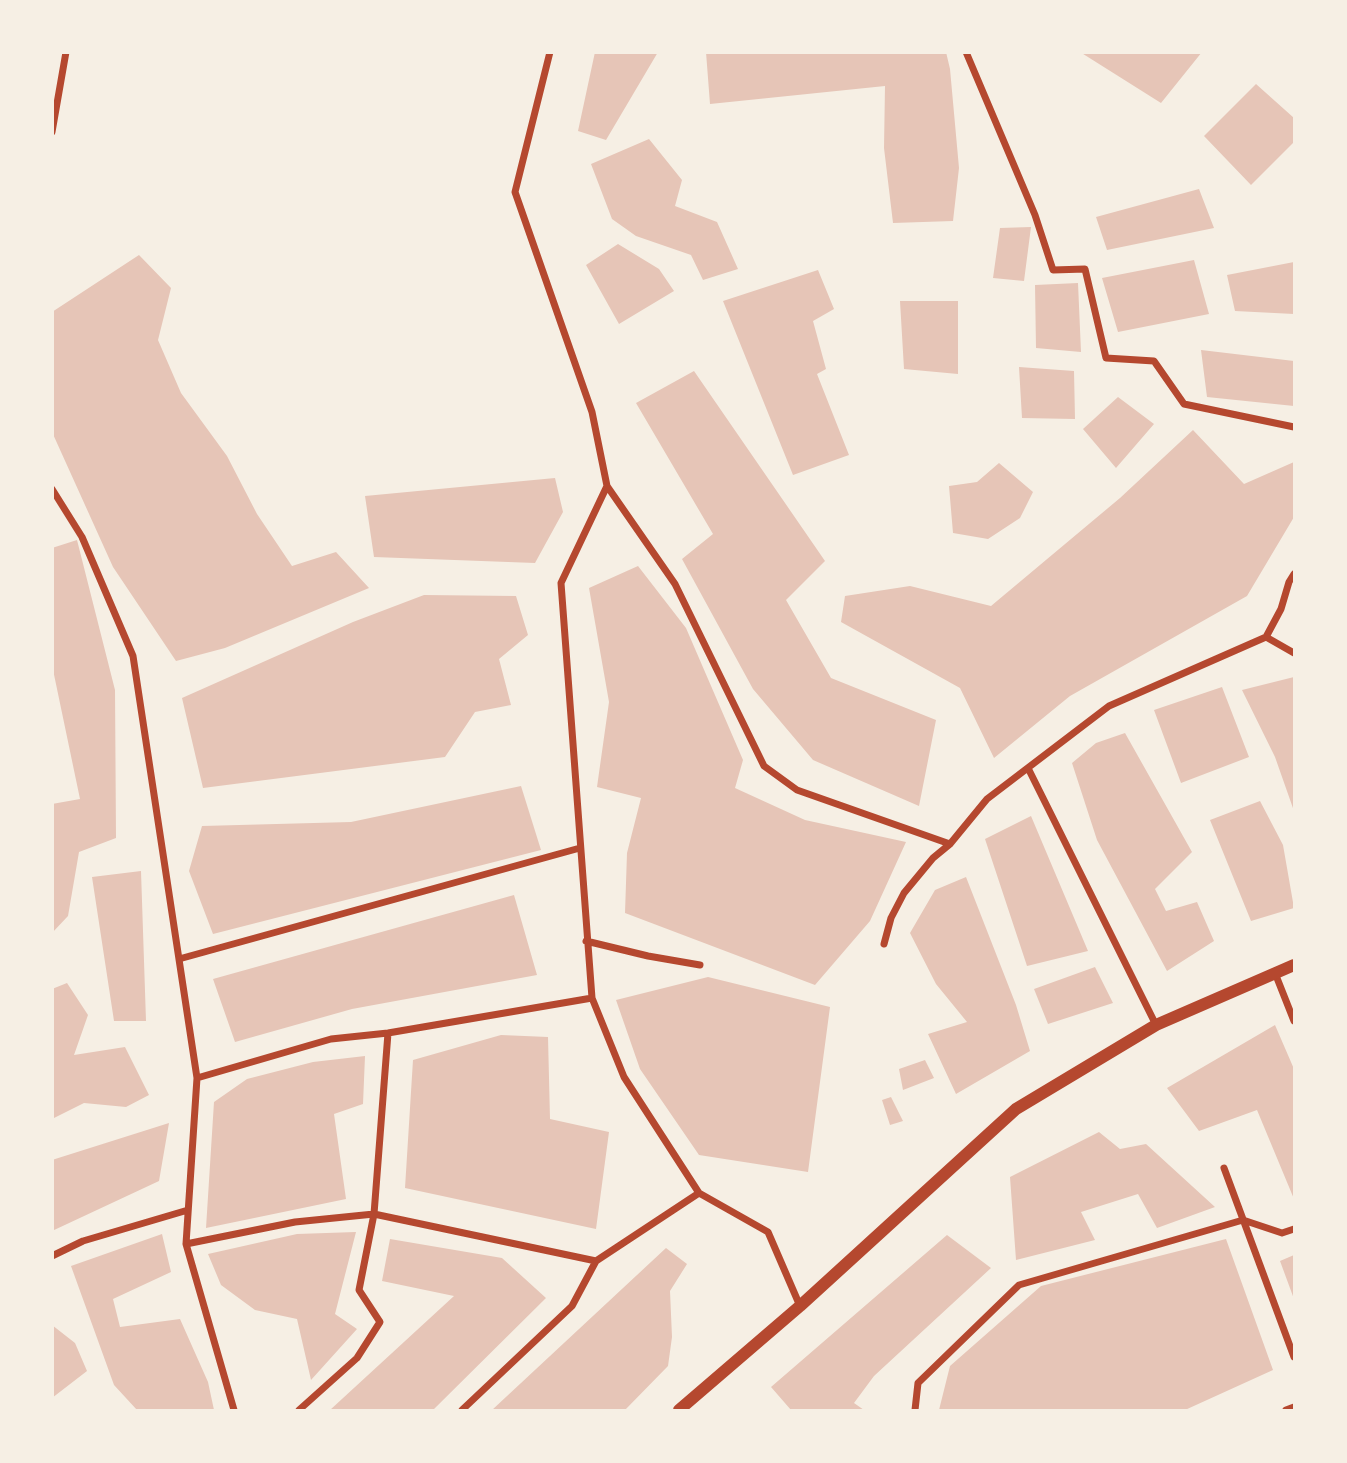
<!DOCTYPE html>
<html>
<head>
<meta charset="utf-8">
<style>
  body { margin:0 }
  #map { position:relative; width:1347px; height:1463px; overflow:hidden; background:#f6efe4; font-family:Manrope,sans-serif }
  canvas { display:block }
  .frame { position:absolute; inset:0; border:54px solid #f6efe4; pointer-events:none }
</style>
</head>
<body>
<div id="map">
<canvas width="1347" height="1463"></canvas>
<div class="frame"></div>
</div>
<script>
const context = document.querySelector('canvas').getContext('2d');
context.lineJoin = 'round';
function paint(path, color) {
  context.fillStyle = color;
  context.fill(path, 'evenodd');
}
function toPath(rows) {
  const path = new Path2D();
  for (const r of rows) {
    path.moveTo(r[0], r[1]);
    for (let i = 2; i < r.length; i += 2) path.lineTo(r[i], r[i + 1]);
  }
  return path;
}
function trace(path, color, width, dash) {
  context.strokeStyle = color;
  context.lineWidth = width;
  context.lineCap = dash ? 'butt' : 'round';
  context.setLineDash(dash || []);
  context.stroke(path);
}
paint(toPath([
  [595,52,658,52,606,140,578,131],
  [706,52,946,52,950,69,959,168,953,221,893,223,884,148,885,86,710,104],
  [1080,52,1202,52,1161,103],
  [1256,84,1294,118,1294,142,1251,185,1204,136],
  [649,139,682,180,675,206,717,222,738,269,703,280,691,255,636,236,612,219,591,164],
  [1199,189,1214,228,1107,250,1096,217],
  [1031,227,1024,281,993,278,1000,228],
  [618,244,659,269,674,291,619,324,586,265],
  [139,255,171,288,158,340,181,393,227,456,257,514,292,566,336,552,369,588,225,648,176,661,113,567,52,432,52,312],
  [1194,260,1209,314,1118,332,1102,278],
  [1294,262,1294,314,1235,311,1227,275],
  [818,270,834,309,813,321,826,369,817,374,849,455,793,475,723,301],
  [1078,283,1081,352,1036,348,1035,285],
  [900,301,958,301,958,374,904,369],
  [1201,350,1294,361,1294,406,1207,397],
  [1019,367,1074,371,1075,419,1022,418],
  [694,371,825,561,786,600,831,678,936,720,919,806,813,760,753,689,682,559,713,534,636,403],
  [1118,397,1154,424,1116,468,1083,429],
  [1193,430,1244,484,1294,462,1294,517,1247,596,1070,696,994,758,960,688,841,622,845,596,910,586,991,606,1120,498],
  [999,463,1033,492,1020,518,988,539,953,533,949,486,977,482],
  [555,478,563,512,535,563,374,557,365,496],
  [77,540,115,690,116,838,79,852,68,916,52,933,52,804,80,799,52,665,52,548],
  [638,566,686,628,743,760,735,788,805,820,906,842,870,921,815,985,625,913,627,853,641,798,597,787,609,702,589,588],
  [424,595,516,596,528,635,499,659,511,705,475,712,445,757,203,788,182,698,353,622],
  [1294,677,1294,811,1275,757,1242,690],
  [1222,687,1249,757,1181,783,1154,710],
  [1125,733,1192,852,1155,889,1166,911,1197,902,1214,941,1167,971,1097,840,1072,763,1096,743],
  [521,786,541,850,213,934,189,871,202,826,351,822],
  [1260,801,1283,845,1294,908,1251,921,1210,820],
  [1031,816,1088,951,1027,966,985,839],
  [141,871,146,1021,114,1021,92,877],
  [966,877,1016,1005,1030,1051,956,1094,928,1034,967,1022,936,984,910,933,935,890],
  [514,895,537,975,352,1009,235,1042,213,979],
  [1095,967,1113,1003,1048,1024,1034,989],
  [708,977,830,1007,808,1172,699,1155,640,1069,616,1000],
  [67,983,88,1015,74,1055,125,1047,149,1095,126,1107,84,1103,52,1119,52,989],
  [1275,1025,1294,1069,1294,1199,1257,1110,1199,1131,1167,1088],
  [501,1035,548,1037,550,1119,609,1132,596,1229,405,1188,413,1060],
  [365,1056,363,1104,334,1114,346,1199,206,1228,214,1102,247,1079,313,1062],
  [925,1060,934,1078,903,1090,899,1069],
  [891,1097,903,1121,890,1125,882,1100],
  [169,1123,159,1181,52,1231,52,1160],
  [1099,1132,1120,1149,1146,1144,1215,1207,1157,1228,1138,1194,1081,1212,1095,1240,1016,1260,1010,1177],
  [356,1232,335,1314,357,1329,311,1380,297,1319,255,1310,221,1285,208,1254,297,1234],
  [162,1234,171,1272,113,1299,120,1327,180,1319,208,1382,214,1410,137,1410,114,1385,71,1266],
  [947,1235,991,1268,874,1376,854,1403,864,1410,791,1410,771,1387],
  [390,1239,502,1258,546,1298,433,1410,330,1410,454,1296,382,1281],
  [1226,1239,1273,1370,1185,1410,939,1410,950,1366,1041,1286],
  [666,1248,687,1264,670,1291,672,1337,668,1366,625,1410,492,1410],
  [1294,1255,1294,1299,1280,1261],
  [52,1325,75,1343,87,1371,52,1398]
]), '#e6c5b7');
trace(toPath([
  [550,52,515,192,592,412,607,486,561,583,592,998,624,1077,699,1193,768,1232,800,1306],
  [966,52,1035,215,1053,270,1085,269,1106,358,1154,361,1184,404,1294,427],
  [52,132,66,52],
  [607,486,675,584,764,766,797,790,950,844],
  [52,489,82,537,133,656,197,1078,186,1244,234,1410],
  [1266,637,1294,653],
  [1028,768,1156,1025],
  [586,941,648,956,700,965],
  [884,944,891,918,904,893,933,858,950,844,987,799,1109,706,1266,637,1281,609,1289,582,1294,574],
  [179,959,580,848],
  [1275,973,1294,1021],
  [388,1033,374,1214,596,1261,699,1193],
  [197,1078,331,1039,388,1033,592,998],
  [1224,1168,1294,1357],
  [186,1244,295,1222,374,1214,359,1290,380,1322,357,1358,299,1410],
  [52,1256,83,1241,188,1210],
  [462,1410,572,1306,596,1261],
  [915,1410,918,1383,1019,1285,1243,1220,1282,1233,1294,1229],
  [1286,1410,1294,1407]
]), '#b5482f', 7);
trace(toPath([
  [679,1410,800,1306,1016,1109,1156,1025,1294,965]
]), '#b5482f', 12);
</script>
</body>
</html>
